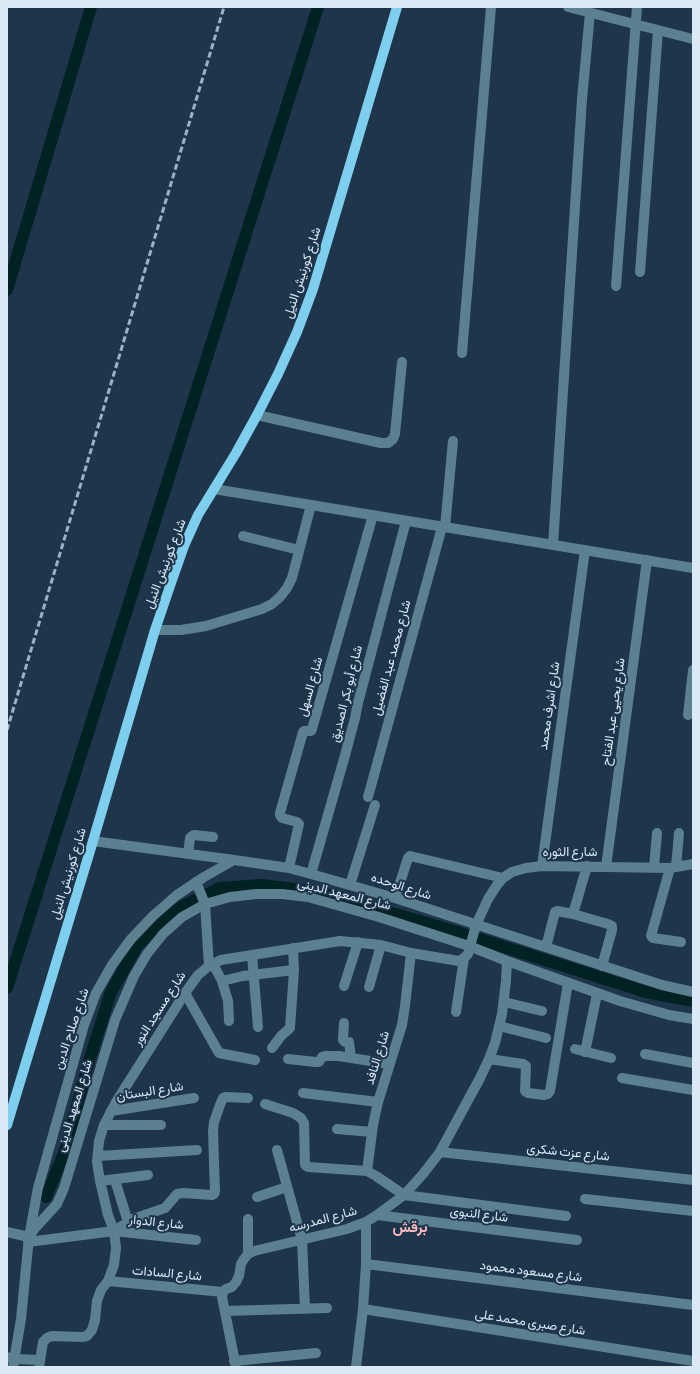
<!DOCTYPE html>
<html>
<head>
<meta charset="utf-8">
<style>
  body { margin:0 }
  #map { position:relative; width:700px; height:1374px; overflow:hidden; background:#1e354b; font-family:"Sofia Sans Condensed",sans-serif }
  canvas { display:block }
  .frame { position:absolute; inset:0; border:8px solid #dbe9f7; pointer-events:none }
</style>
</head>
<body>
<div id="map">
<canvas width="700" height="1374"></canvas>
<div class="frame"></div>
</div>
<script>
const context = document.querySelector('canvas').getContext('2d');
context.lineJoin = 'round';
function toPath(rows) {
  const path = new Path2D();
  for (const r of rows) {
    path.moveTo(r[0], r[1]);
    for (let i = 2; i < r.length; i += 2) path.lineTo(r[i], r[i + 1]);
  }
  return path;
}
function trace(path, color, width, dash) {
  context.strokeStyle = color;
  context.lineWidth = width;
  context.lineCap = dash ? 'butt' : 'round';
  context.setLineDash(dash || []);
  context.stroke(path);
}
function write(font, color, halo, rows, align = 'center') {
  context.font = font + ' "Sofia Sans Condensed",Vazirmatn,sans-serif';
  context.lineWidth = 4;
  context.setLineDash([]);
  context.textBaseline = 'middle';
  context.strokeStyle = halo;
  context.fillStyle = color;
  for (const [text, x, y, turn = 0] of rows) {
    context.save();
    context.translate(x, y);
    context.rotate((+turn || 0) * Math.PI / 180);
    context.textAlign = isNaN(turn) ? turn : align;
    if (halo) context.strokeText(text, 0, 0);
    context.fillText(text, 0, 0);
    context.restore();
  }
}
trace(toPath([
  [7,290,91,7],
  [7,988,318,7],
  [46,1197,66,1148,88,1064,111,992,137,946,175,910,220,888,262,885,302,890,337,897,457,932,646,992,693,1001]
]), '#012123', 12);
trace(toPath([
  [568,7,693,39],
  [640,272,658,30],
  [616,286,637,7],
  [462,353,491,7],
  [257,415,381,443,388,443,393,439,395,434,402,362],
  [214,489,693,568],
  [445,527,453,441],
  [243,536,299,550],
  [553,545,582,99,590,13],
  [155,630,181,630,206,626,262,609,272,604,280,597,287,588,292,578,311,505],
  [688,715,693,670],
  [368,797,442,527],
  [93,841,234,860,289,868,311,874,395,898,662,985,693,992],
  [188,854,190,838,192,836,194,835,213,837],
  [542,866,585,550],
  [606,867,647,560],
  [654,867,657,833],
  [676,867,679,833],
  [289,868,299,824,297,822,282,818,280,815,280,813,303,732,304,731,311,731,312,729,373,515],
  [670,868,651,936,653,938,681,942],
  [311,874,344,759,355,718,358,703,406,521],
  [196,882,205,904,209,966],
  [350,885,375,805],
  [395,898,408,858,410,856,503,878],
  [573,914,587,866],
  [546,947,555,912,557,911,573,914,608,924,612,926,612,930,602,966],
  [252,955,258,1027],
  [213,964,222,981,228,1001,229,1021],
  [222,981,243,976,294,970],
  [344,986,358,942],
  [369,987,381,945],
  [185,993,219,1053,255,1060],
  [504,1002,542,1011],
  [456,1012,464,958],
  [344,1023,343,1040,345,1042,349,1042,351,1058],
  [499,1026,546,1038],
  [272,1048,281,1036,290,1028,294,970,293,948],
  [575,1049,611,1058],
  [585,1052,597,994],
  [645,1054,693,1063],
  [288,1059,316,1062,319,1062,322,1057,325,1056,339,1056,389,1064],
  [489,1059,523,1064,526,1066,525,1091,528,1093,544,1095,548,1094,550,1091,568,983],
  [622,1078,693,1090],
  [303,1093,378,1102],
  [265,1104,293,1113,301,1118,304,1123,305,1165,308,1167,367,1171,376,1176,404,1195,566,1216],
  [111,1111,194,1098],
  [104,1125,161,1125],
  [337,1129,372,1132],
  [277,1150,302,1240,305,1309],
  [440,1152,693,1180],
  [98,1156,197,1150],
  [367,1171,373,1125,378,1102,402,1025,405,1006,411,953],
  [115,1180,128,1222],
  [100,1181,148,1175],
  [257,1197,287,1187],
  [585,1199,693,1211],
  [377,1215,577,1240],
  [114,1231,133,1219,165,1208,177,1194,183,1193,212,1195,214,1194,215,1192,213,1131,214,1122,220,1105,223,1098,225,1097,248,1098],
  [7,1232,29,1237,38,1188,84,1025,96,993,112,965,131,939,153,916,177,895,204,877,234,860],
  [28,1242,114,1231,196,1240],
  [248,1254,248,1219],
  [366,1264,693,1305],
  [108,1281,223,1292],
  [363,1309,693,1361],
  [225,1311,327,1308],
  [7,1357,15,1359,40,1360],
  [234,1361,316,1353],
  [13,1367,21,1319,29,1237,35,1228,57,1204,64,1188,115,1020,134,976,147,954,163,934,182,917,205,904,230,897,256,894,282,894,308,897,379,917,469,946,507,961,620,1001,669,1015,693,1019],
  [39,1367,43,1342,47,1338,52,1336,82,1337,87,1336,92,1330,95,1320,97,1301,101,1290,108,1281,114,1265,116,1248,114,1231,108,1215,100,1181,97,1162,99,1141,104,1125,116,1102,185,993,198,975,209,966,221,960,340,941,381,945,411,953,459,961,464,958,468,954,476,925,488,899,497,885,503,878,512,872,526,868,542,866,670,868,693,864],
  [236,1367,222,1297,223,1292,226,1289,232,1287,236,1282,239,1276,241,1264,244,1259,248,1254,254,1251,347,1229,366,1222,377,1215,404,1195,423,1174,440,1152,480,1078,489,1059,495,1043,502,1014,506,981,507,961],
  [356,1367,363,1309,366,1264,366,1222]
]), '#5b8190', 10);
trace(toPath([
  [7,1125,93,841,155,630,171,583,184,546,198,515,236,453,257,415,278,374,297,332,313,289,397,7]
]), '#7eceee', 10);
trace(toPath([
  [7,730,224,7]
]), '#9fb0c1', 3, [6, 3]);
write('13px', '#dbe9f7', '#1e354b', [
  ["شارع كورنيش النيل",303,273,-72],
  ["شارع كورنيش النيل",166,564,-69],
  ["شارع محمد عبد الفضيل",392,658,-75],
  ["شارع السهل",311,687,-74],
  ["شارع أبو بكر الصديق",347,694,-76],
  ["شارع اشرف محمد",550,706,-82],
  ["شارع يحيى عبد الفتاح",614,712,-82],
  ["شارع الثوره",570,853],
  ["شارع كورنيش النيل",69,874,-73],
  ["شارع الوحده",401,887,18],
  ["شارع المعهد الدينى",344,895,14],
  ["شارع مسجد النور",160,1009,-57],
  ["شارع صلاح الدين",72,1029,-71],
  ["شارع النافد",378,1058,-73],
  ["شارع البستان",150,1092,-9],
  ["شارع المعهد الدينى",75,1106,-73],
  ["شارع عزت شكرى",568,1153,6],
  ["شارع النبوى",479,1215,7],
  ["شارع المدرسه",323,1220,-15],
  ["شارع الدوار",156,1223,6],
  ["شارع مسعود محمود",531,1272,7],
  ["شارع السادات",167,1274,5],
  ["شارع صبرى محمد على",530,1323,9]
]);
write('bold 15px', '#feb9c2', '#1e354b', [
  ["برقش",410,1228]
]);
</script>
</body>
</html>
